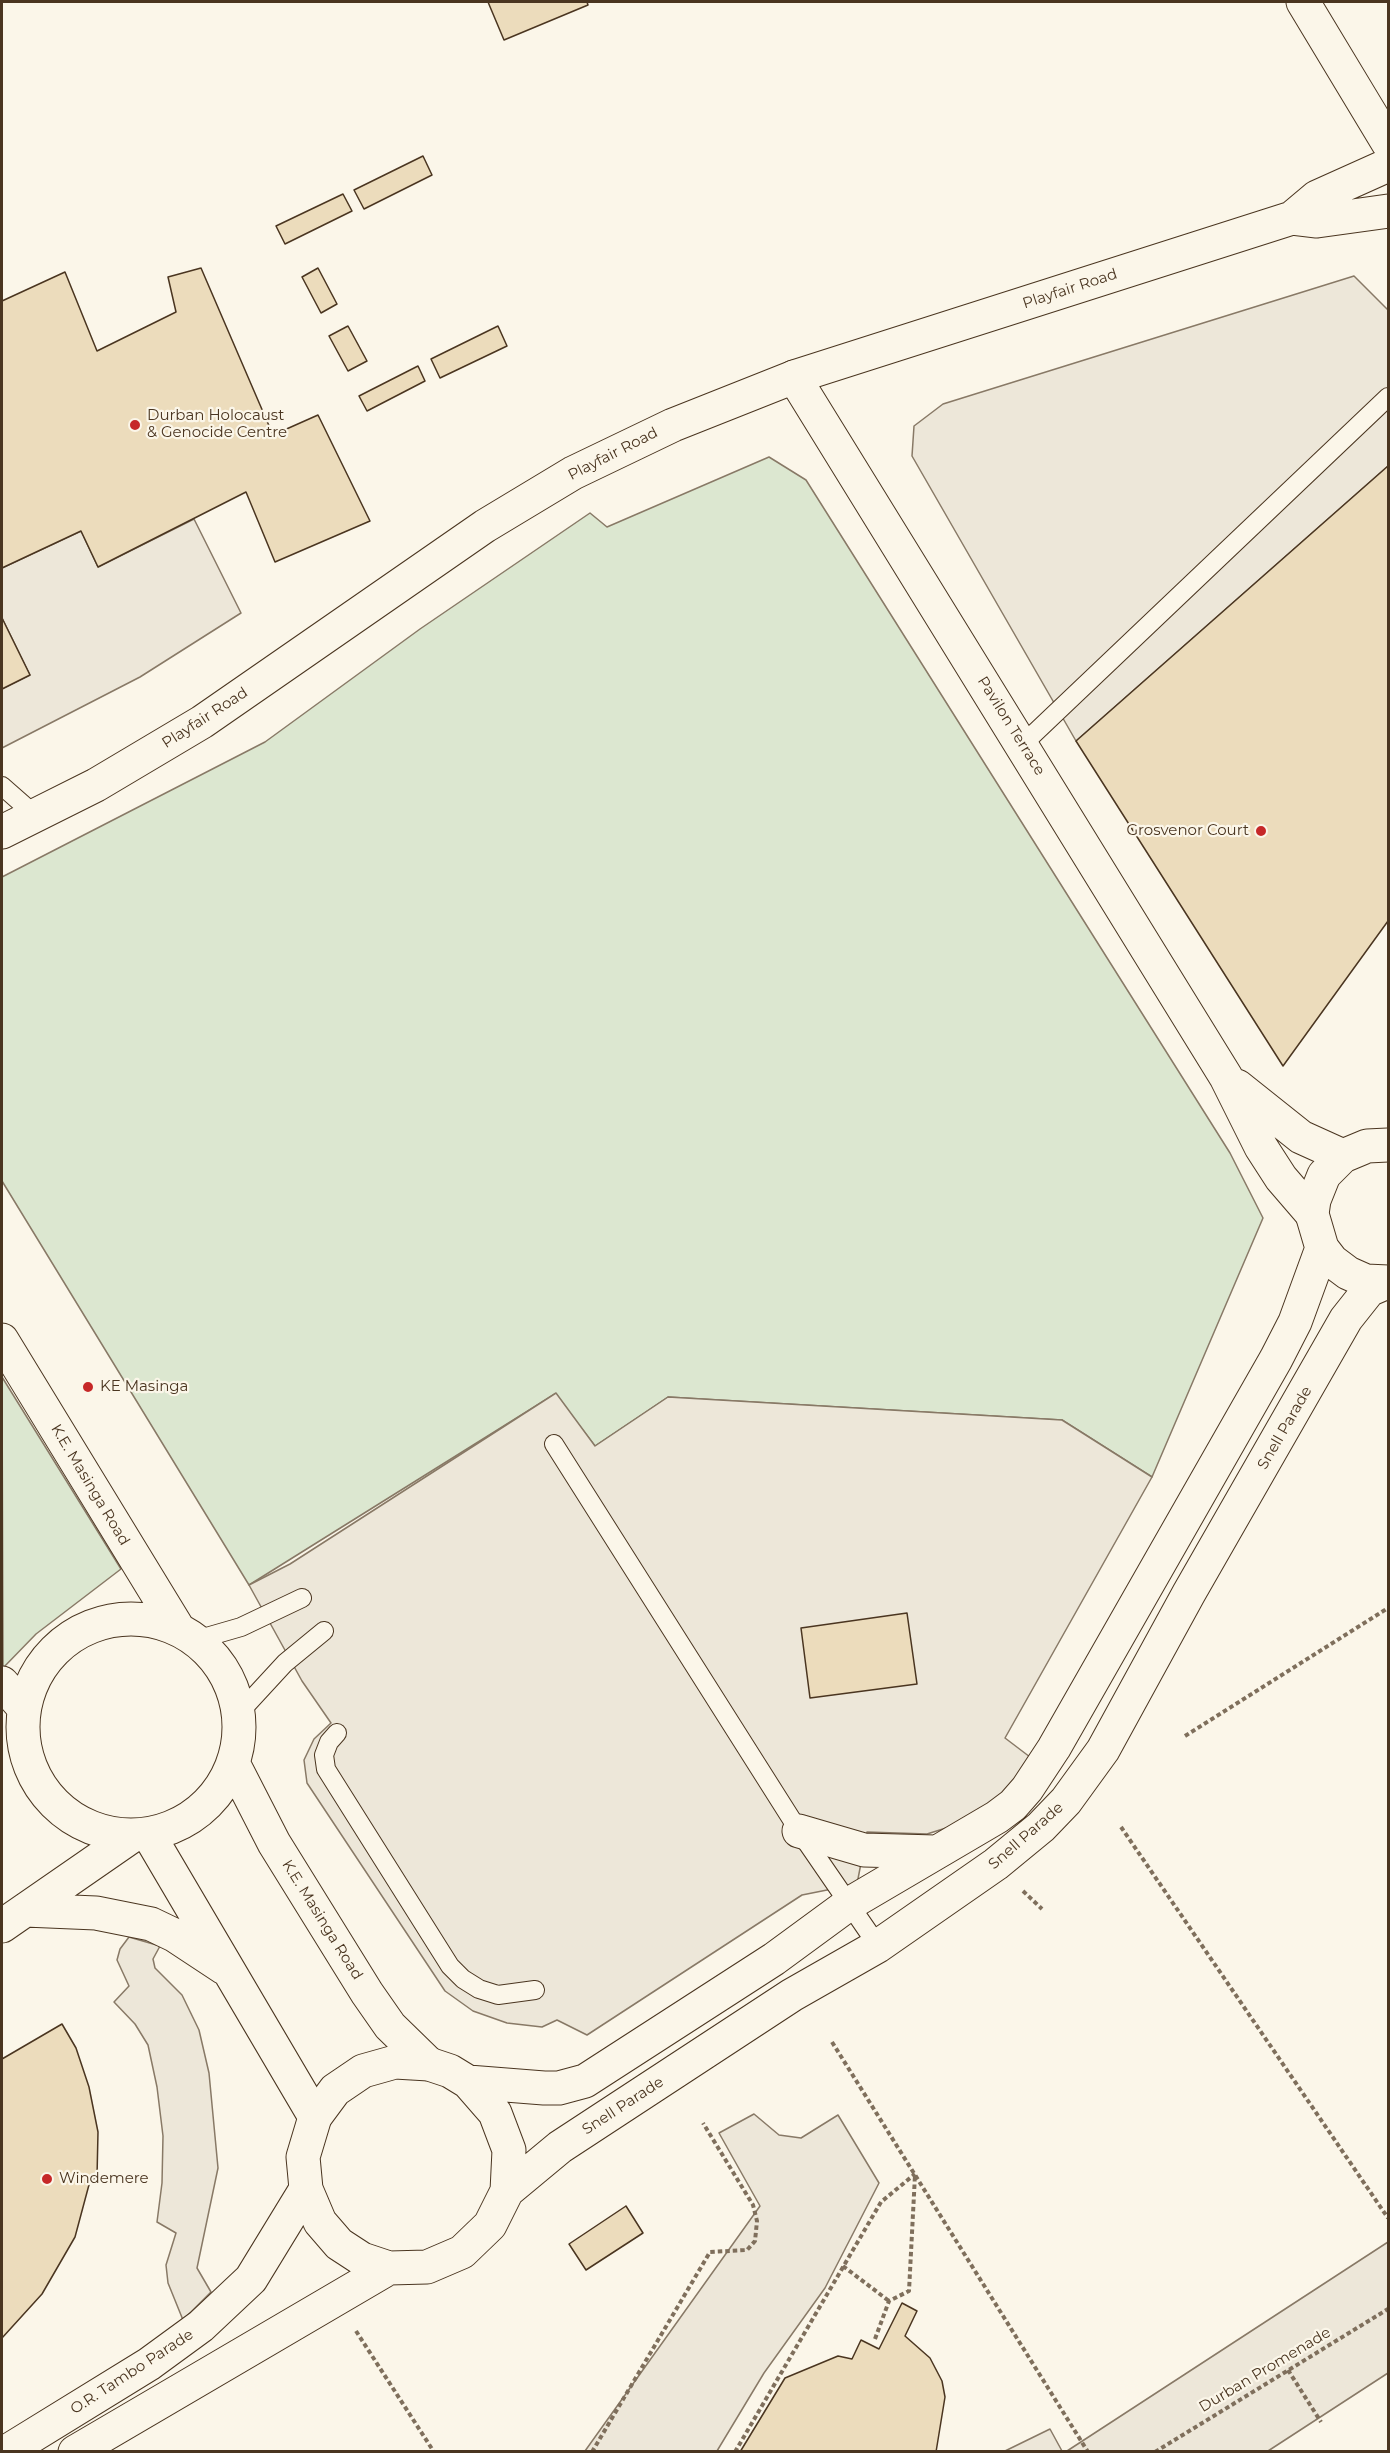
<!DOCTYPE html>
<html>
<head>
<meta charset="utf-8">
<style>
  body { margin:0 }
  #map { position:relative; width:1390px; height:2453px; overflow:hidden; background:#fbf6e9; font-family:Montserrat,sans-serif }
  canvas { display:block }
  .frame { position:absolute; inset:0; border:3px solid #4a3520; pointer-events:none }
</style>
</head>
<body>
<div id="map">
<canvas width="1390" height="2453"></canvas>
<div class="frame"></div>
</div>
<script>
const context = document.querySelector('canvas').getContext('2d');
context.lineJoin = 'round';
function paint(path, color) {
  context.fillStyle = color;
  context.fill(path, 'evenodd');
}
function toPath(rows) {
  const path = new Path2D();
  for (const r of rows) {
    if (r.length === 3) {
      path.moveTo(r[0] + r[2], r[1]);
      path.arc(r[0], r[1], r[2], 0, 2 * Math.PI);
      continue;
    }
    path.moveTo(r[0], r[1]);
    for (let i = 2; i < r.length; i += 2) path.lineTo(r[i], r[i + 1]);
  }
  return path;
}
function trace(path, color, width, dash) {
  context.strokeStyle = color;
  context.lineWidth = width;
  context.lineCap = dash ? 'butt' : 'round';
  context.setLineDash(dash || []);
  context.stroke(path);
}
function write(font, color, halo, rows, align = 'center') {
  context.font = font + ' Montserrat,sans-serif';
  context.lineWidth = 4.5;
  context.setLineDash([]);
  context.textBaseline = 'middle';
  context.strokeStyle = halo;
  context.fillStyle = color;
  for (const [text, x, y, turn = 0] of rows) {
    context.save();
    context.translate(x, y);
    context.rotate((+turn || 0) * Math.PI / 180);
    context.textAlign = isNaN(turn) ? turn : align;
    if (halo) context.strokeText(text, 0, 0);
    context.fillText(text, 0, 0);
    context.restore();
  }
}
const green = toPath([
  [769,457,806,480,1230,1153,1263,1218,1152,1477,1062,1420,668,1397,595,1446,555,1394,249,1585,2,1181,2,877,265,742,420,629,590,513,607,527,769,457],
  [2,1377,121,1569,36,1634,3,1668,2,1377]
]);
paint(green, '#dce7d0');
trace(green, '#887966', 1.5);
const parking = toPath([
  [1354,276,1388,310,1388,466,1076,741,912,456,914,426,943,404,1354,276],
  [194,519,241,613,140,677,2,748,2,689,30,675,2,618,2,568,81,531,98,567,194,519],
  [556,1393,595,1446,668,1397,1062,1420,1152,1477,1005,1738,1030,1757,1003,1798,962,1823,927,1834,867,1832,857,1884,802,1895,587,2035,557,2020,542,2027,507,2023,473,2011,445,1991,307,1783,304,1760,314,1739,331,1723,302,1681,249,1585,290,1564,556,1393],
  [129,1937,160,1946,153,1959,155,1968,182,1995,199,2030,209,2073,218,2168,197,2268,211,2292,183,2320,168,2283,166,2265,176,2233,157,2222,162,2183,163,2136,157,2087,148,2045,135,2024,114,2002,129,1986,117,1960,120,1949,129,1937],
  [754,2114,779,2135,801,2138,838,2115,879,2183,825,2288,764,2373,717,2451,585,2451,760,2206,719,2133,754,2114],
  [1388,2242,1388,2373,1268,2451,1067,2451,1388,2242],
  [1050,2429,1062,2451,1005,2451,1050,2429]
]);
paint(parking, '#ede7d9');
trace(parking, '#887966', 1.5);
const building = toPath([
  [488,2,587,2,588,5,504,40,488,2],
  [423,156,432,175,364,209,354,190,423,156],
  [343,194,352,211,285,244,276,226,343,194],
  [201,268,273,435,318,415,370,521,275,562,246,492,98,567,81,531,2,568,2,301,65,272,97,351,176,312,168,277,201,268],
  [318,268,337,304,321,313,302,277,318,268],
  [348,326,367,361,348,371,329,336,348,326],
  [498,326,507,346,440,378,431,359,498,326],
  [418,366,425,381,367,411,359,396,418,366],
  [1388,466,1388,921,1283,1066,1076,741,1388,466],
  [2,618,30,675,2,689,2,618],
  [907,1613,917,1684,810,1698,801,1628,907,1613],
  [62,2024,76,2048,89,2087,98,2132,97,2177,90,2181,75,2237,42,2294,2,2338,2,2059,62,2024],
  [626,2206,643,2233,586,2270,569,2244,626,2206],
  [902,2303,917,2311,905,2336,930,2358,942,2381,945,2397,936,2452,740,2452,785,2378,838,2356,852,2359,861,2340,879,2349,902,2303]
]);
paint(building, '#ecdcbc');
trace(building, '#4a3520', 1.5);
const service = toPath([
  [1022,745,1388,397],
  [2,786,35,815],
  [554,1444,799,1831,878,1946],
  [196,1640,241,1627,302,1598],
  [238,1714,285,1663,324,1631],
  [337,1733,329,1742,324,1755,326,1769,450,1966,463,1979,479,1989,498,1995,535,1990]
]);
const minor = toPath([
  [1303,2,1388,143],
  [794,377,1226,1077,1261,1147,1281,1178,1312,1214],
  [1237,1086,1301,1137,1343,1156]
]);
const tertiary = toPath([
  [1292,218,1317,221,1388,211],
  [2,832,96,785,202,722,485,526,573,473,673,425,794,377,1292,218,1317,197,1386,166],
  [2,1340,179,1630],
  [131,1727,108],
  [2,1683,24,1708],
  [233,1763,274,1843,367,1993,390,2026,429,2064],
  [149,1835,315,2117],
  [25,1910,96,1913,151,1924,174,1935,224,1968],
  [2,1926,132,1836]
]);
const secondary = toPath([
  [1388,1145,1367,1146,1343,1156,1324,1175,1314,1200,1312,1214,1322,1248,1332,1261,1348,1273,1366,1281,1388,1282],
  [799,1831,864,1850,935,1852],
  [468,2082,495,2113,509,2150,507,2191,490,2225,462,2252,427,2267,389,2268,362,2259,339,2244,320,2222,306,2189,303,2157,315,2117,335,2090,363,2071,395,2062,429,2064,450,2071,468,2082,544,2088,559,2088,585,2081,774,1959,849,1904,997,1817,1013,1805,1027,1789,1054,1748,1276,1359,1295,1322,1322,1248],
  [507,2191,560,2147,792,1995,878,1946,996,1864,1041,1827,1066,1801,1103,1750,1189,1593,1346,1319,1369,1290,1385,1283],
  [6,2452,149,2364,201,2326,251,2279,306,2189],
  [75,2452,389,2268]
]);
trace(service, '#4a3520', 20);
trace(minor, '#4a3520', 35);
trace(tertiary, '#4a3520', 35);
trace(secondary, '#4a3520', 35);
trace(toPath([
  [1185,1736,1388,1608],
  [1121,1827,1388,2218],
  [1023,1891,1042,1909],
  [832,2042,1088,2452],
  [843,2266,889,2301],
  [356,2331,434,2452],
  [875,2339,889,2301,909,2291,915,2175],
  [1288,2370,1321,2422],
  [592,2452,710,2252,747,2250,755,2241,757,2221,753,2205,703,2123],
  [735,2452,881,2202,915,2174],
  [1155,2452,1388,2309]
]), '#7f6f5c', 4, [4.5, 3]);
trace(service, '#fbf6e9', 18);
trace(minor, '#fbf6e9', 33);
trace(tertiary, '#fbf6e9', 33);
trace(secondary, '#fbf6e9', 33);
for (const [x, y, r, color] of [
  [135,425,6,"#c62828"],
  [1261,831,6,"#c62828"],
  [88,1387,6,"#c62828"],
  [47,2179,6,"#c62828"]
]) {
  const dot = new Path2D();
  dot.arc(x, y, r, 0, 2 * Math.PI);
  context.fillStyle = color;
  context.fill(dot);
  trace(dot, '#fbf6e9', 2);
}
write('15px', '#4a3520', '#fbf6e9', [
  ["Playfair Road",1070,289,-18],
  ["Playfair Road",613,454,-27],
  ["Playfair Road",205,718,-33],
  ["Pavilon Terrace",1011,726,58],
  ["Snell Parade",1285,1428,-60],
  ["K.E. Masinga Road",90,1485,59],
  ["Snell Parade",1026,1836,-41],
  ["K.E. Masinga Road",322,1920,58],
  ["Snell Parade",623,2106,-33],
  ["Durban Promenade",1265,2370,-31],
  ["O.R. Tambo Parade",132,2372,-33]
]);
write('15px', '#4a3520', '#fbf6e9', [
  ["Durban Holocaust",147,416],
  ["& Genocide Centre",147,433],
  ["Grosvenor Court",1249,831,"right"],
  ["KE Masinga",100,1387],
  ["Windemere",59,2179]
], 'left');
</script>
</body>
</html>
